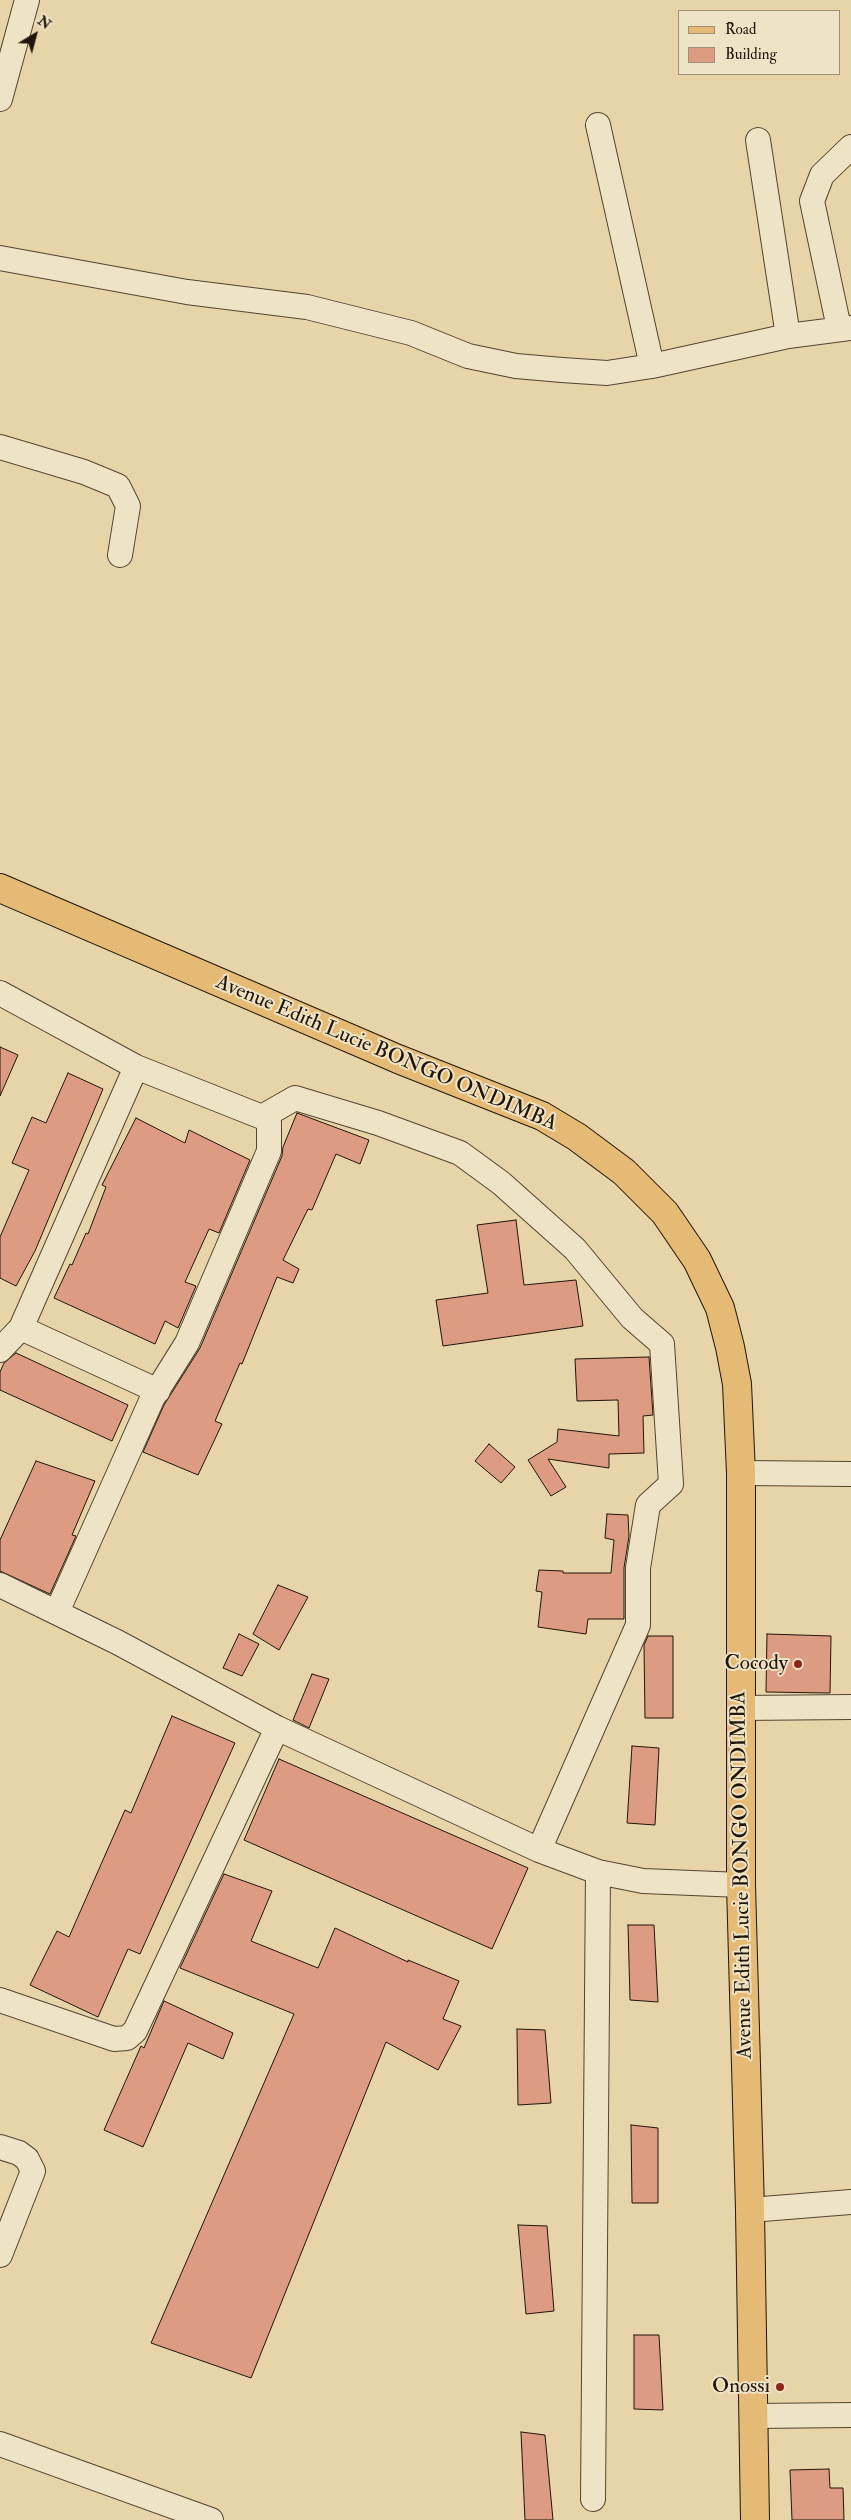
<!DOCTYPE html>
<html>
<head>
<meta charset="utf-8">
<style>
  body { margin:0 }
  #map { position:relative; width:851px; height:2520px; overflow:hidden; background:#e7d4a8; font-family:"IM FELL Double Pica",serif }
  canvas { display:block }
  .legend { position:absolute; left:678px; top:10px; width:162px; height:65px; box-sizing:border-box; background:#efe3c6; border:1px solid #9c917a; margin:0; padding:6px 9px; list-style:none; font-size:15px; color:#201508 }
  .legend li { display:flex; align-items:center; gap:10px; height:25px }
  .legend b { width:25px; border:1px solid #9c917a }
  .north { position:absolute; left:10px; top:10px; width:50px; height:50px; -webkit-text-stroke:4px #efe3c6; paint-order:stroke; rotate:37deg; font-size:14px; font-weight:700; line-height:20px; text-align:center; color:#201508 }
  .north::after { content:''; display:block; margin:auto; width:18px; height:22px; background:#201508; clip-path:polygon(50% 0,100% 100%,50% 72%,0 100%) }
</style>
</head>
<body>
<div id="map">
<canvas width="851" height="2520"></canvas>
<ul class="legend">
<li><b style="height:6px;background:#e4ba74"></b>Road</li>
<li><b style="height:14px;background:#dd9c82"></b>Building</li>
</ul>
<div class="north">N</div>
</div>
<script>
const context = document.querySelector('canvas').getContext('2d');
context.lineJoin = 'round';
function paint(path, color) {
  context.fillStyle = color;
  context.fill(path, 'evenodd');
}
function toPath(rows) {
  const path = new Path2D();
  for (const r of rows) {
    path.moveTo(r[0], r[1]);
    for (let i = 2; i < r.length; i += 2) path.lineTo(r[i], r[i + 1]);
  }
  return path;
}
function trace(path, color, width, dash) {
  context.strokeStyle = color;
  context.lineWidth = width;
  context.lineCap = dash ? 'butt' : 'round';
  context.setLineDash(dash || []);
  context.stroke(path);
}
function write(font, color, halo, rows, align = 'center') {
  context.font = font + ' "IM FELL Double Pica",serif';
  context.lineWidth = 4;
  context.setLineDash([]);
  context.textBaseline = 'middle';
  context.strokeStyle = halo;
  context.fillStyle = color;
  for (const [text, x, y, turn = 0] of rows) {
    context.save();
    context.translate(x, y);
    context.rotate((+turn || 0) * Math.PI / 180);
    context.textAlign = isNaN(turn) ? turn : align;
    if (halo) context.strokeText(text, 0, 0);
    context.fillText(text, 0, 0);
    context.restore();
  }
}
const building = toPath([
  [0,1047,18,1055,0,1096,0,1047],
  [68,1073,103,1089,35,1251,16,1286,0,1278,0,1237,29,1170,12,1163,32,1117,46,1123,68,1073],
  [297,1113,369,1140,360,1164,336,1154,312,1210,308,1209,283,1260,299,1269,293,1283,277,1277,242,1364,240,1363,215,1421,222,1424,198,1475,143,1452,164,1405,200,1348,282,1156,283,1147,297,1113],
  [136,1118,185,1143,189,1130,250,1160,219,1233,209,1229,185,1282,196,1286,178,1328,165,1321,155,1344,54,1298,70,1264,72,1265,86,1233,88,1234,106,1187,102,1185,136,1118],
  [516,1220,524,1285,576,1280,583,1326,443,1346,436,1300,488,1293,477,1225,516,1220],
  [16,1353,128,1405,112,1441,0,1390,0,1372,4,1363,16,1353],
  [649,1357,653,1415,643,1416,644,1453,609,1454,609,1468,548,1459,566,1487,551,1496,528,1460,557,1442,558,1429,619,1436,618,1400,577,1401,575,1359,649,1357],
  [489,1444,515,1467,501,1483,475,1461,489,1444],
  [36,1461,95,1481,72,1535,76,1536,50,1594,0,1571,0,1540,36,1461],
  [607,1514,628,1515,629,1536,624,1568,624,1619,588,1619,586,1634,538,1627,542,1592,536,1591,539,1570,563,1571,563,1573,611,1573,614,1540,605,1538,607,1514],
  [278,1585,308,1597,279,1650,253,1634,278,1585],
  [239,1634,259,1644,242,1676,223,1668,239,1634],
  [767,1634,831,1636,830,1693,766,1692,767,1634],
  [648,1636,673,1636,673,1718,645,1718,644,1645,648,1636],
  [312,1674,329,1679,309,1728,293,1720,312,1674],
  [172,1716,235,1743,140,1954,128,1949,98,2017,30,1985,57,1931,69,1937,125,1810,131,1813,172,1716],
  [632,1746,659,1748,655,1825,627,1823,632,1746],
  [279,1759,528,1868,492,1949,244,1840,279,1759],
  [224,1874,272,1891,251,1941,318,1968,335,1928,408,1962,408,1960,459,1981,443,2019,461,2026,438,2070,386,2042,251,2378,151,2343,294,2014,180,1968,224,1874],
  [628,1925,654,1925,658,2002,630,2000,628,1925],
  [164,2001,233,2033,223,2059,188,2043,143,2147,104,2130,141,2046,144,2048,164,2001],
  [517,2029,545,2030,551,2103,518,2105,517,2029],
  [631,2125,658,2128,658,2203,632,2203,631,2125],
  [518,2225,547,2226,554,2311,526,2314,518,2225],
  [634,2335,659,2335,663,2410,634,2409,634,2335],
  [521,2432,545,2435,553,2520,525,2520,521,2432],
  [829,2469,830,2488,843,2488,844,2520,792,2520,790,2470,829,2469]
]);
paint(building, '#dd9c82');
trace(building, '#201508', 1);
const minor = toPath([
  [0,99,27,0],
  [598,125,652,366],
  [758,140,788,336],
  [0,258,187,292,307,307,411,333,468,356,516,366,562,370,607,373,652,366,788,336,851,328],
  [839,328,812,201,822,175,851,147],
  [0,447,84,472,118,486,128,506,120,555],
  [0,993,136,1067,262,1117,269,1122,269,1151,187,1343,152,1399,57,1612],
  [262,1117,295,1098,378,1123,460,1153,501,1183,575,1249,632,1318,662,1344,671,1484,648,1505,638,1568,638,1625,539,1850],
  [21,1328,136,1067],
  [0,1350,21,1328,158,1391],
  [741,1473,851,1474],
  [0,1585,117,1642,277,1728,539,1850,598,1872,643,1881,741,1885],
  [740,1708,851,1707],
  [0,2000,114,2039,127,2038,135,2031,277,1728],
  [0,2147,19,2153,27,2159,33,2171,0,2255],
  [750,2210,851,2202],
  [753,2416,851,2415],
  [0,2444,211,2520],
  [593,2499,598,1872]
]);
const major = toPath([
  [0,888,398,1059,542,1116,577,1137,624,1172,665,1213,697,1260,720,1308,730,1347,737,1384,741,1473,741,1885,750,2210,755,2520]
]);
trace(minor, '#524530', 26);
trace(major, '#201508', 30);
trace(minor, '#efe3c6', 24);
trace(major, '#e4ba74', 28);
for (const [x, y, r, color] of [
  [798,1664,5,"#8f2418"],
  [780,2387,5,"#8f2418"]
]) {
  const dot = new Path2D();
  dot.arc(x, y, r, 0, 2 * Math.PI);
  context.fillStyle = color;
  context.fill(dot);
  trace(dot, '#efe3c6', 2);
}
write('21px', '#201508', '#efe3c6', [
  ["Avenue Edith Lucie BONGO ONDIMBA",386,1054,23],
  ["Avenue Edith Lucie BONGO ONDIMBA",743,1875,-91]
]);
write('21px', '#201508', '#efe3c6', [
  ["Cocody",788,1664],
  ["Onossi",770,2387]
], 'right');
</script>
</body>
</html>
